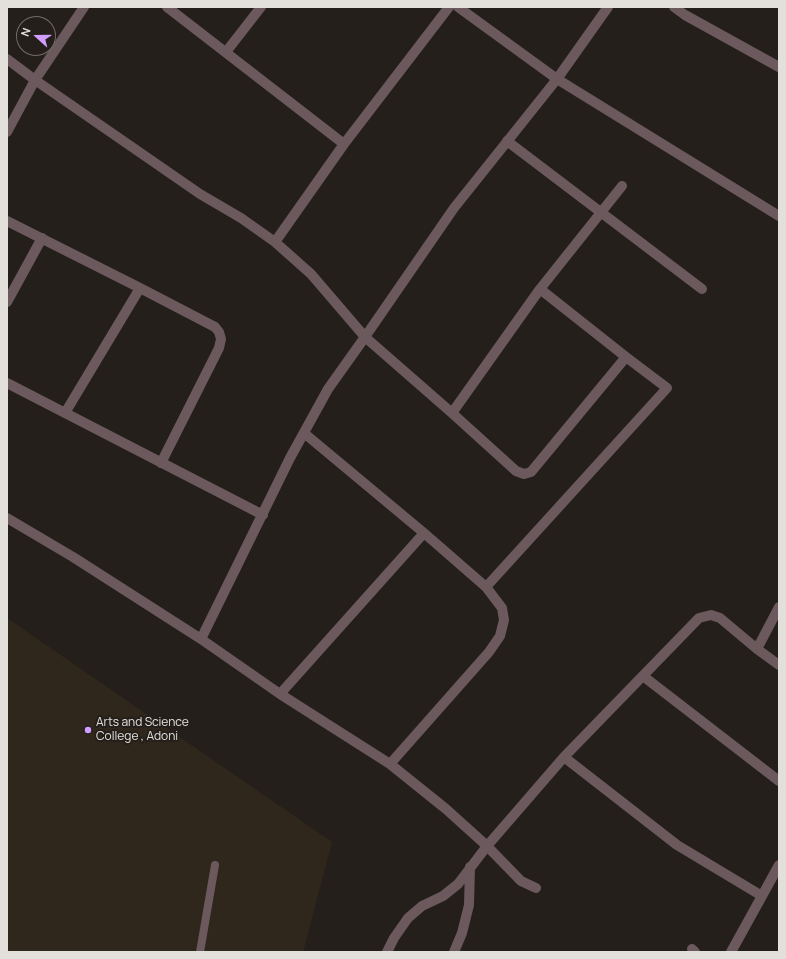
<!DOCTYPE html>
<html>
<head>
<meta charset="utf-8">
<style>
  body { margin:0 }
  #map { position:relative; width:786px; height:959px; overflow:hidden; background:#241f1a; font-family:Manrope,sans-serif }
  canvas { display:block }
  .frame { position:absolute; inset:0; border:8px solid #e3e0dc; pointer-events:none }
  .north { position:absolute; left:16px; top:16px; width:40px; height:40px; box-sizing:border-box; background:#241f1a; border:1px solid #706c68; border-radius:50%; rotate:291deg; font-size:11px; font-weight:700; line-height:16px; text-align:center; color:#e3e0dc }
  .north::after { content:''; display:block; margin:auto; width:14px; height:18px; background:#d19dfe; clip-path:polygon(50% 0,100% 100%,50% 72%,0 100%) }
</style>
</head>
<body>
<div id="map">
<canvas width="786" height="959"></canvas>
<div class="frame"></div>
<div class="north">N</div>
</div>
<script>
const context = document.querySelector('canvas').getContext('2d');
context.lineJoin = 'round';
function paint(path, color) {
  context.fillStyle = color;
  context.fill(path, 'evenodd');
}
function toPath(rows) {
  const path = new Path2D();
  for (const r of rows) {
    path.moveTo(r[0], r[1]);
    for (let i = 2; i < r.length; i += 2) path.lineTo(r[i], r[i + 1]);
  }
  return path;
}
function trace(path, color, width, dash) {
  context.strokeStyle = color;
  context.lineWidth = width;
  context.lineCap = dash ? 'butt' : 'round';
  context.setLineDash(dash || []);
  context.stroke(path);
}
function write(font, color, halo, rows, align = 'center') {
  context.font = font + ' Manrope,sans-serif';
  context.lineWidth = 4;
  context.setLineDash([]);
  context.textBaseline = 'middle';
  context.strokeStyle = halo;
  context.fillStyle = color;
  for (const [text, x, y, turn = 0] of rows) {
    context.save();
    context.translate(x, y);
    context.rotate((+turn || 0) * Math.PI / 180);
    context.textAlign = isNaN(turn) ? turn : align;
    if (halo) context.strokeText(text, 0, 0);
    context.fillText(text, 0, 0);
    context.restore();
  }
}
paint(toPath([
  [7,618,332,842,303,952,7,952]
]), '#30271c');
trace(toPath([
  [200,952,215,865]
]), '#6b595d', 8);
trace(toPath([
  [167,7,344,144],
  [458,7,557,79,779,216],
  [674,7,685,15,779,67],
  [226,52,261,7],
  [7,59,35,80,200,194,241,218,275,242,311,274,365,337,454,208,557,79,608,7],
  [7,132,35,80,84,7],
  [507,141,702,289],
  [7,221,140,288,215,327,219,332,221,339,219,348,161,463],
  [275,242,344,144,449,7],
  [540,289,622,186],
  [7,302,42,238],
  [7,383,263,515],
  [65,413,140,288],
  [304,433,424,533,486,587,667,388,626,357,540,289,452,413],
  [7,518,73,557,201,639,280,694,390,764,446,809,487,846,564,757,677,845,762,896,779,865],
  [201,639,290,458,328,389,365,337,452,413,516,471,524,474,531,472,626,357],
  [757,649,779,607],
  [643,676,779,781],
  [280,694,424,533],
  [564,757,699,618,711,615,720,618,757,649,779,665],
  [390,764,489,652,500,636,504,620,502,608,486,587],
  [692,949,695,952],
  [387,952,394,938,408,918,422,906,443,896,458,884,487,846,521,881,536,888],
  [454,952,462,933,469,905,470,867],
  [731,952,762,896]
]), '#6b595d', 10);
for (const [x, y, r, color] of [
  [88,730,4,"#d19dfe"]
]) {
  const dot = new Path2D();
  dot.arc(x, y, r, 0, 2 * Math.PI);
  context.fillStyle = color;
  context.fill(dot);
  trace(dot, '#241f1a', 1.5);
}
write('12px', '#e3e0dc', '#241f1a', [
  ["Arts and Science",96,723],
  ["College , Adoni",96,737]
], 'left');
</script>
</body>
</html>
